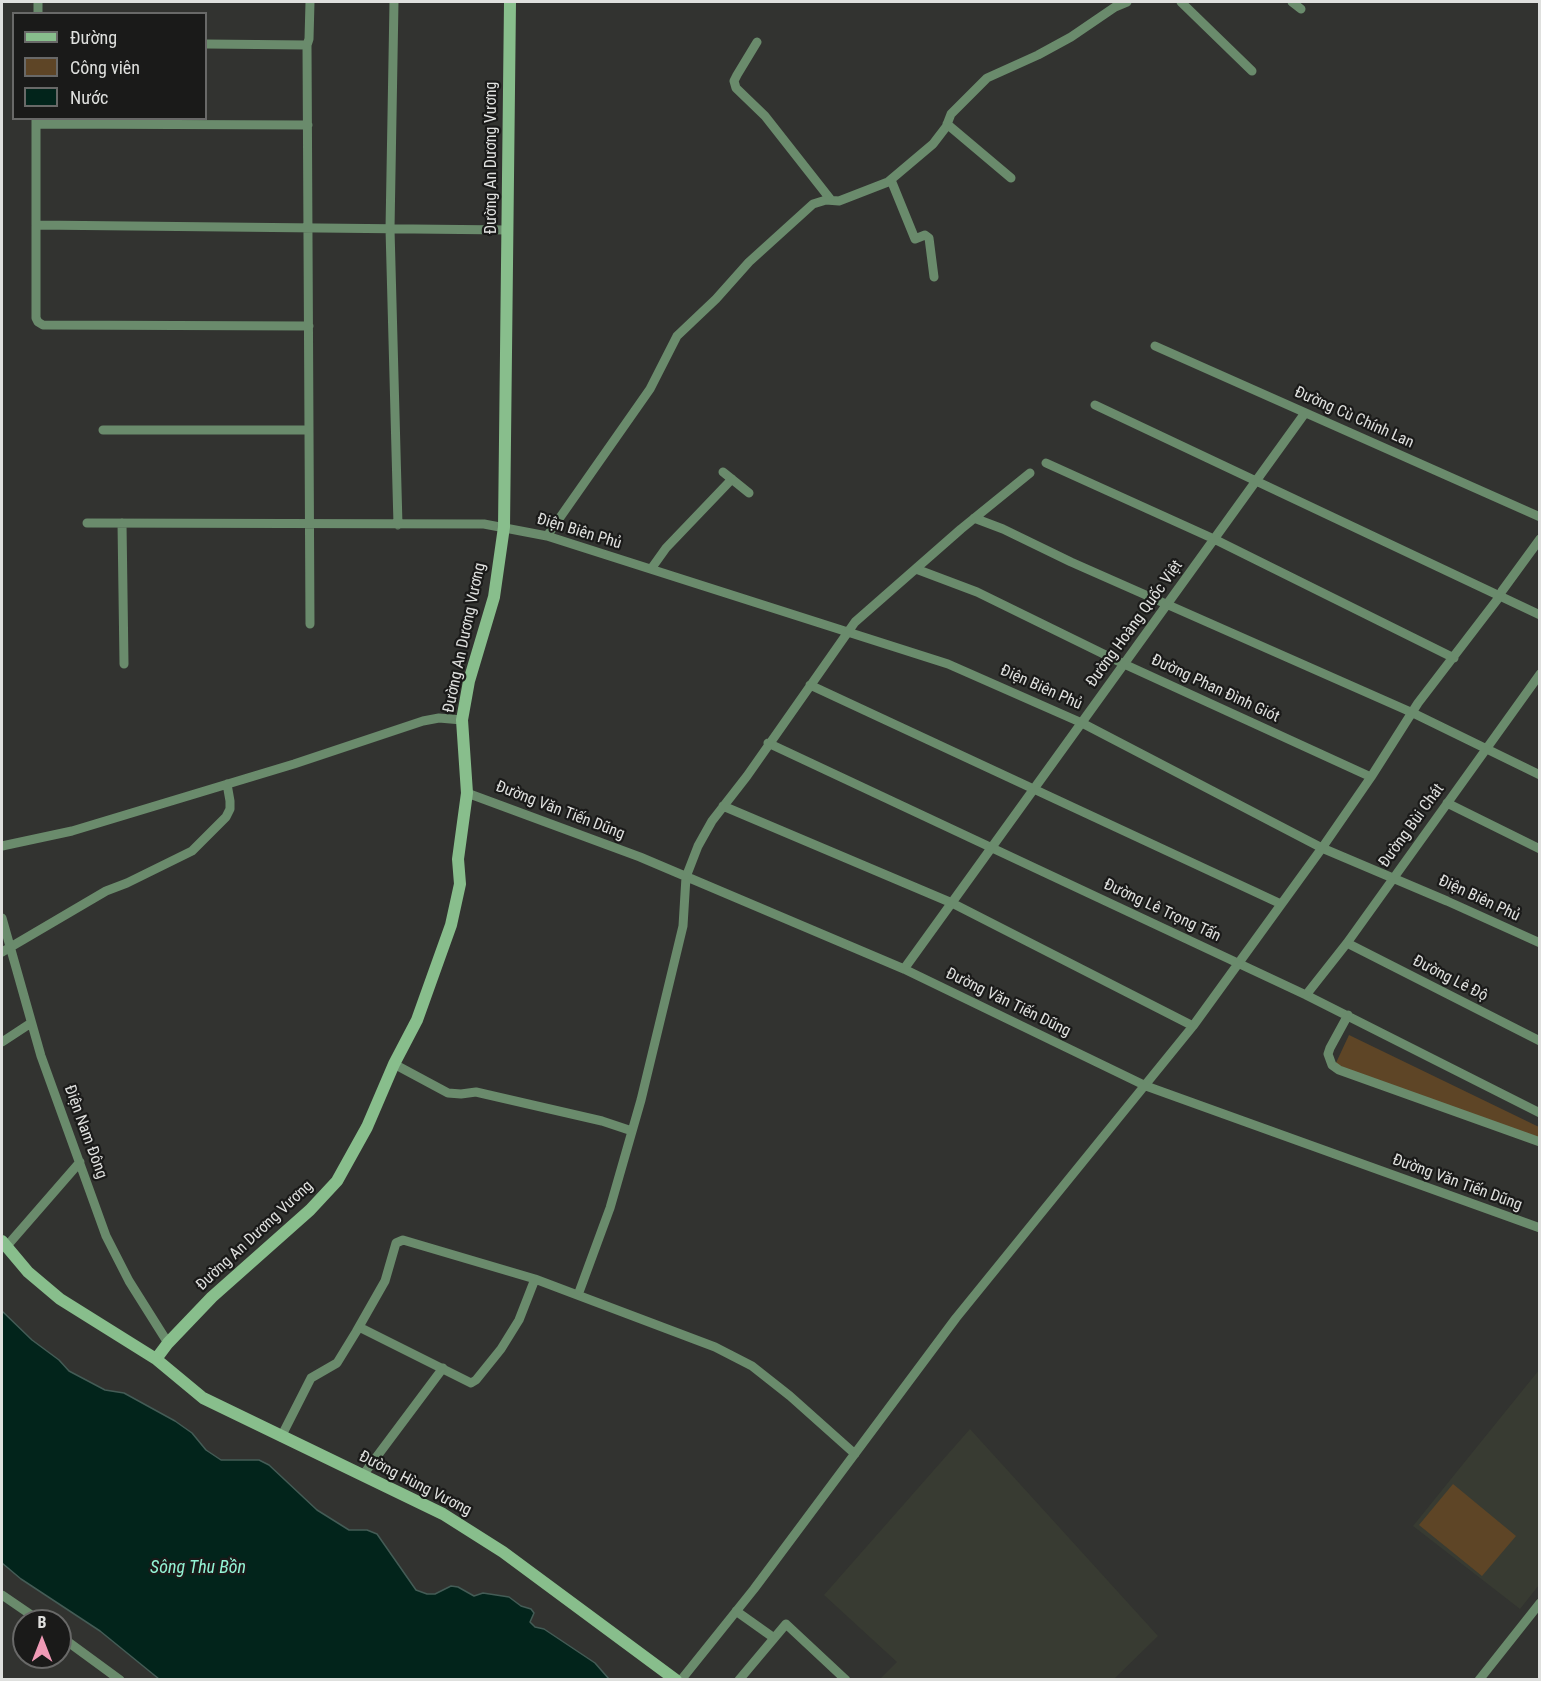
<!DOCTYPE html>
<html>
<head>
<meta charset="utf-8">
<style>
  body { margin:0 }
  #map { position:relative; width:1541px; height:1681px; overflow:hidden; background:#323330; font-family:"Roboto Condensed",sans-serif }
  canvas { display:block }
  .frame { position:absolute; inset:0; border:3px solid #dfe0de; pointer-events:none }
  .legend { position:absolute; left:12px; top:12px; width:195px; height:108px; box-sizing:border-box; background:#1a1a19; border:2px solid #696968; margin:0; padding:8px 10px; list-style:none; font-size:18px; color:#dfe0de }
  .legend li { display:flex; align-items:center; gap:12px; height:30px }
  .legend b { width:30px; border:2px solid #696968 }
  .north { position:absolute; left:12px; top:1609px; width:60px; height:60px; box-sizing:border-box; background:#1a1a19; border:2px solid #696968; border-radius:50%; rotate:0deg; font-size:16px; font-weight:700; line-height:24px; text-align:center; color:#dfe0de }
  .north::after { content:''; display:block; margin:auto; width:21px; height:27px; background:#f09ab6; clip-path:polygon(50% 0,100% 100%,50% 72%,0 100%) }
</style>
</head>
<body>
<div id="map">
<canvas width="1541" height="1681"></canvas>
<div class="frame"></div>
<ul class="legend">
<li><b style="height:8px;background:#88be8c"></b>Đường</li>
<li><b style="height:16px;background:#5e4526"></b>Công viên</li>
<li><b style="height:16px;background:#02241b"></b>Nước</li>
</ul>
<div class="north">B</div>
</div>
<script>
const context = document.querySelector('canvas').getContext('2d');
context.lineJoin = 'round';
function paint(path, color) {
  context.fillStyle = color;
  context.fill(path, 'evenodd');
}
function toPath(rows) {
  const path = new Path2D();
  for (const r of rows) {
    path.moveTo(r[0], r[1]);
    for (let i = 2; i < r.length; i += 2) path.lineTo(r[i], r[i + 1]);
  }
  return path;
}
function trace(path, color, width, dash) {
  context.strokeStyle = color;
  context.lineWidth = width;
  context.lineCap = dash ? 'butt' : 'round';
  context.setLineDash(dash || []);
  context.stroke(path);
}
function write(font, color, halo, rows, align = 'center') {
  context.font = font + ' "Roboto Condensed",sans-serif';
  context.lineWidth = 4.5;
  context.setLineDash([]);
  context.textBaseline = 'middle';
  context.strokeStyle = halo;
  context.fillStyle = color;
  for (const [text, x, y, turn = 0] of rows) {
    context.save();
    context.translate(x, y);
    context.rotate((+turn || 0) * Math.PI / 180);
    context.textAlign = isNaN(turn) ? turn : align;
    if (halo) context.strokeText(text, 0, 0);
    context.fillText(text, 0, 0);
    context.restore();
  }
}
paint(toPath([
  [1539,1370,1539,1585,1520,1609,1413,1526],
  [970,1429,1158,1636,1114,1679,880,1679,897,1662,824,1595]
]), '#383b32');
paint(toPath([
  [1349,1035,1539,1127,1539,1139,1335,1065],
  [1453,1484,1516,1536,1482,1576,1419,1525]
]), '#5e4526');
const water = toPath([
  [2,1311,32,1340,59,1360,69,1371,105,1390,124,1393,175,1421,192,1433,206,1450,221,1460,259,1460,269,1465,317,1510,349,1530,367,1530,377,1534,416,1590,427,1594,435,1594,451,1586,458,1587,474,1596,483,1593,509,1597,521,1606,531,1609,534,1613,530,1622,535,1627,544,1629,595,1663,609,1679,159,1679,100,1631,21,1579,2,1563,2,1311]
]);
paint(water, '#02241b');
trace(water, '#445c56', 1.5);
trace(toPath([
  [38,2,38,14],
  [310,2,309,39,307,45,310,624],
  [394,2,390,229,398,525],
  [1181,2,1252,71],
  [1292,2,1301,9],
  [757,42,737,75,734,81,736,88,765,116,831,200],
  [206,44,307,45],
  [36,118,36,318,38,322,43,325,309,326],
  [37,124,308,125],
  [947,124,1011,178],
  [891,180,915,239,925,235,929,238,934,277],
  [36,225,508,230],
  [1155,346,1540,517],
  [1095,405,1540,615],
  [103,430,308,430],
  [1046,463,1214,539,1454,658],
  [723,472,749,493],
  [974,518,1003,529,1071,562,1413,713,1540,775],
  [87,523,484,524,547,536,948,664,1082,723,1322,848,1447,901,1540,943],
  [122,523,124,664],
  [547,536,650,389,677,336,716,299,749,262,813,204,826,200,839,201,888,182,933,144,946,127,951,114,987,78,1038,55,1071,37,1115,7,1127,2],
  [651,569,666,548,732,479],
  [916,569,977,592,1124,664,1371,777],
  [810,685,1281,904],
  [768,743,1306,995,1540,1113],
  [467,793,640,857,904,969,1146,1086,1540,1228],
  [1447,803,1540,849],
  [723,806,952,903,1193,1026],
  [2,846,72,831,294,764,423,721,439,718,462,720],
  [2,918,41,1056,106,1236,129,1281,168,1343],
  [1347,943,1540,1041],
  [2,952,106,891,127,883,192,851,226,817,230,809,230,801,227,784],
  [904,969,1305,413],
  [1306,995,1347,943,1540,674],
  [1348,1015,1330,1048,1328,1054,1332,1065,1339,1070,1540,1142],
  [2,1042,31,1023],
  [394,1064,448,1093,461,1094,476,1092,602,1121,632,1131],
  [6,1247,80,1162],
  [578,1295,610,1208,641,1100,683,926,686,877,698,846,712,821,747,776,855,622,961,529,1030,473],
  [359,1327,471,1383,476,1380,501,1349,519,1320,535,1279],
  [281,1437,311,1378,337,1363,356,1332,385,1281,396,1243,403,1240,535,1279,715,1347,752,1366,790,1396,855,1454],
  [363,1475,443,1368],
  [2,1595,40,1621],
  [736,1611,774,1638],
  [60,1636,120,1680],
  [681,1680,754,1589,956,1318,1193,1026,1322,848,1371,777,1418,703,1500,596,1502,591,1540,539],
  [739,1680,786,1624,846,1680],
  [1479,1680,1540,1603]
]), '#6a8b6c', 9);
trace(toPath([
  [2,1241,28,1272,60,1299,156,1359,203,1398,443,1514,503,1552,676,1680],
  [156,1359,168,1343,212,1297,310,1210,337,1181,367,1127,394,1064,417,1020,451,925,460,884,458,859,467,793,462,720,469,681,494,597,504,527,510,2]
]), '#88be8c', 12);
write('16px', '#dfe0de', '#1a1a19', [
  ["Đường An Dương Vương",492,158,-90],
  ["Đường Cù Chính Lan",1354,418,24],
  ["Điện Biên Phủ",579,532,17],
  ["Đường Hoàng Quốc Việt",1135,624,-54],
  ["Đường An Dương Vương",465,638,-78],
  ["Điện Biên Phủ",1041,688,24],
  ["Đường Phan Đình Giót",1215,689,25],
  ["Đường Văn Tiến Dũng",560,811,21],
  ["Đường Bùi Chát",1412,826,-54],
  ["Điện Biên Phủ",1479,899,25],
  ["Đường Lê Trọng Tấn",1162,911,25],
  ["Đường Lê Độ",1450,979,27],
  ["Đường Văn Tiến Dũng",1008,1003,26],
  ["Điện Nam Đông",85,1132,70],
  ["Đường Văn Tiến Dũng",1457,1183,20],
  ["Đường An Dương Vương",255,1236,-43],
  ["Đường Hùng Vương",415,1484,27]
]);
write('italic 18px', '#93f4d5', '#1a1a19', [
  ["Sông Thu Bồn",198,1568]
]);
</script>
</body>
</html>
